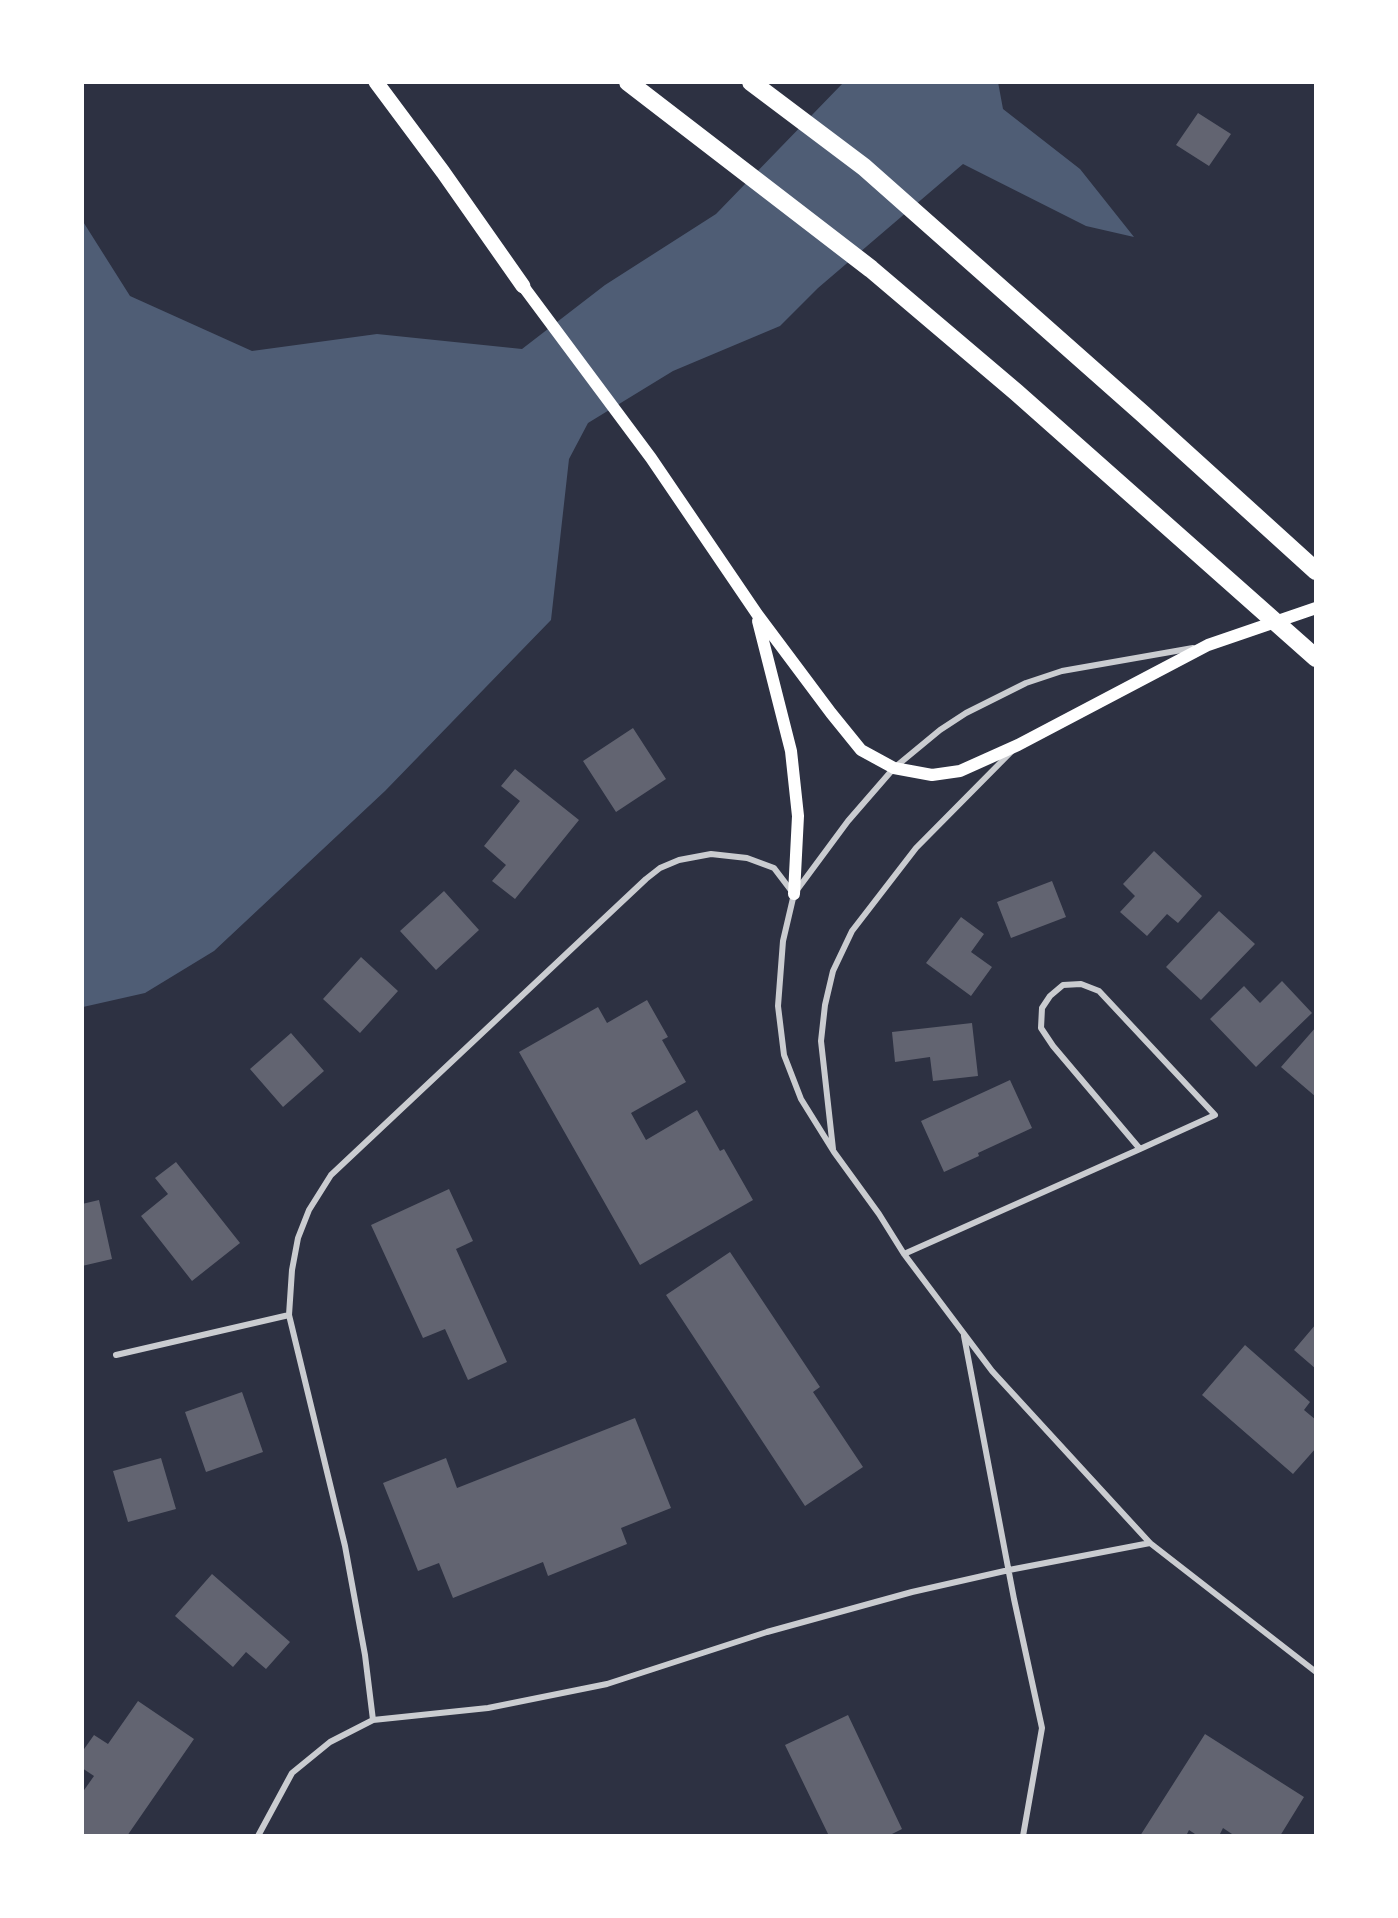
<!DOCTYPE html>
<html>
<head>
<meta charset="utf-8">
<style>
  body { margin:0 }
  #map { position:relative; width:1398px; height:1918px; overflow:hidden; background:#2d3142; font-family:"PT Sans Narrow",sans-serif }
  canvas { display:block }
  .frame { position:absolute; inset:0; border:84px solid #fff; pointer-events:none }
</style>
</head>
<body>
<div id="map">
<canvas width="1398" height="1918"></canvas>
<div class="frame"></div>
</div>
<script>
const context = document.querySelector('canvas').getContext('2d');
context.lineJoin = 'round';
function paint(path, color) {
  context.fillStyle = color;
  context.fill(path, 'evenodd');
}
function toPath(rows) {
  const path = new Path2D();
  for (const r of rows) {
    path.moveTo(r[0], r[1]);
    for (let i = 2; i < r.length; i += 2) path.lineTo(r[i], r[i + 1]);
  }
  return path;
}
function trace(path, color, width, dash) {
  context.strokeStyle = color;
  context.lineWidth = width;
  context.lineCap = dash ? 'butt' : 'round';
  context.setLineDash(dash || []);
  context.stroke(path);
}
paint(toPath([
  [998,82,1003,109,1080,169,1134,237,1086,226,963,164,818,288,780,326,673,371,588,423,569,459,551,620,385,791,214,951,145,993,83,1007,82,220,130,296,252,351,377,334,522,349,605,285,716,214,843,83]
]), '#4f5d75');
paint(toPath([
  [1198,113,1231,134,1209,166,1176,145],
  [633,728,666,779,616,812,583,761],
  [515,769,579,820,515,899,492,881,506,865,484,846,520,801,501,786],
  [1154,851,1202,896,1178,923,1167,914,1147,936,1120,912,1135,896,1123,884],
  [1052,881,1066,917,1011,938,997,902],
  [444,891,479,930,436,970,400,931],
  [1219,911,1255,944,1201,1000,1166,967],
  [961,917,984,934,971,952,992,967,971,996,926,963],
  [361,957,398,991,360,1033,323,999],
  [1282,981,1312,1013,1256,1067,1210,1019,1244,986,1260,1003],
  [647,1000,668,1037,662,1040,686,1082,631,1113,646,1140,697,1110,720,1151,724,1149,753,1200,640,1265,519,1052,598,1007,607,1023],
  [972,1023,978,1076,933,1081,930,1057,895,1062,892,1032],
  [1316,1027,1316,1097,1281,1067],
  [291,1033,324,1071,283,1107,250,1069],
  [1010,1080,1032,1128,978,1153,979,1156,944,1172,921,1121],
  [176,1162,240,1243,192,1281,141,1216,168,1194,155,1178],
  [449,1189,473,1241,456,1249,507,1362,468,1380,445,1329,423,1338,371,1225],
  [99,1200,112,1259,82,1266,82,1204],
  [730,1252,820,1387,813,1392,863,1467,805,1506,666,1295],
  [1316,1324,1316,1369,1294,1350],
  [1245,1345,1310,1402,1304,1410,1316,1420,1316,1448,1293,1474,1202,1395],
  [242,1392,263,1452,206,1472,185,1412],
  [635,1418,671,1508,621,1528,627,1544,548,1576,543,1562,453,1598,439,1563,418,1571,383,1483,446,1458,457,1488],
  [161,1458,176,1509,128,1522,113,1471],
  [212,1574,290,1642,266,1669,246,1652,233,1667,175,1616],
  [138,1701,194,1739,127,1836,82,1836,82,1793,94,1776,82,1768,82,1752,94,1735,108,1744],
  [848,1715,902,1829,888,1836,829,1836,785,1745],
  [1205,1734,1304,1797,1280,1836,1235,1836,1223,1828,1219,1836,1198,1836,1189,1830,1186,1836,1140,1836]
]), '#626471');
trace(toPath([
  [1193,648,1062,671,1026,683,966,713,940,730,894,768,848,821,794,894,783,941,778,1006,784,1055,801,1099,834,1152,879,1214,904,1254,992,1371,1150,1543,1316,1672],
  [833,1149,821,1041,825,1005,833,971,852,931,916,848,1011,752],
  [904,1254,1140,1149,1215,1115,1099,991,1081,984,1063,985,1050,996,1042,1008,1041,1028,1053,1046,1140,1149],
  [964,1336,1014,1599,1042,1728,1023,1836],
  [116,1355,289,1315],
  [373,1720,365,1655,345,1546,289,1315,292,1270,298,1238,309,1210,331,1175,646,879,660,868,679,860,711,854,747,858,774,868,793,893],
  [258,1836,292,1773,330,1742,373,1720,488,1708,607,1684,767,1632,912,1592,1009,1570,1150,1543]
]), '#caccd0', 6);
trace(toPath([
  [523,286,651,458,757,614,831,713,861,750,894,768,932,775,960,771,1018,745,1208,645,1316,608],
  [758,621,791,751,798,816,794,894]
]), '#fff', 12);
trace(toPath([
  [376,82,443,172,523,286]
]), '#fff', 15);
trace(toPath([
  [628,82,871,269,1016,392,1316,658],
  [751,82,864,167,1143,414,1316,571]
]), '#fff', 18);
</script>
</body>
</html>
